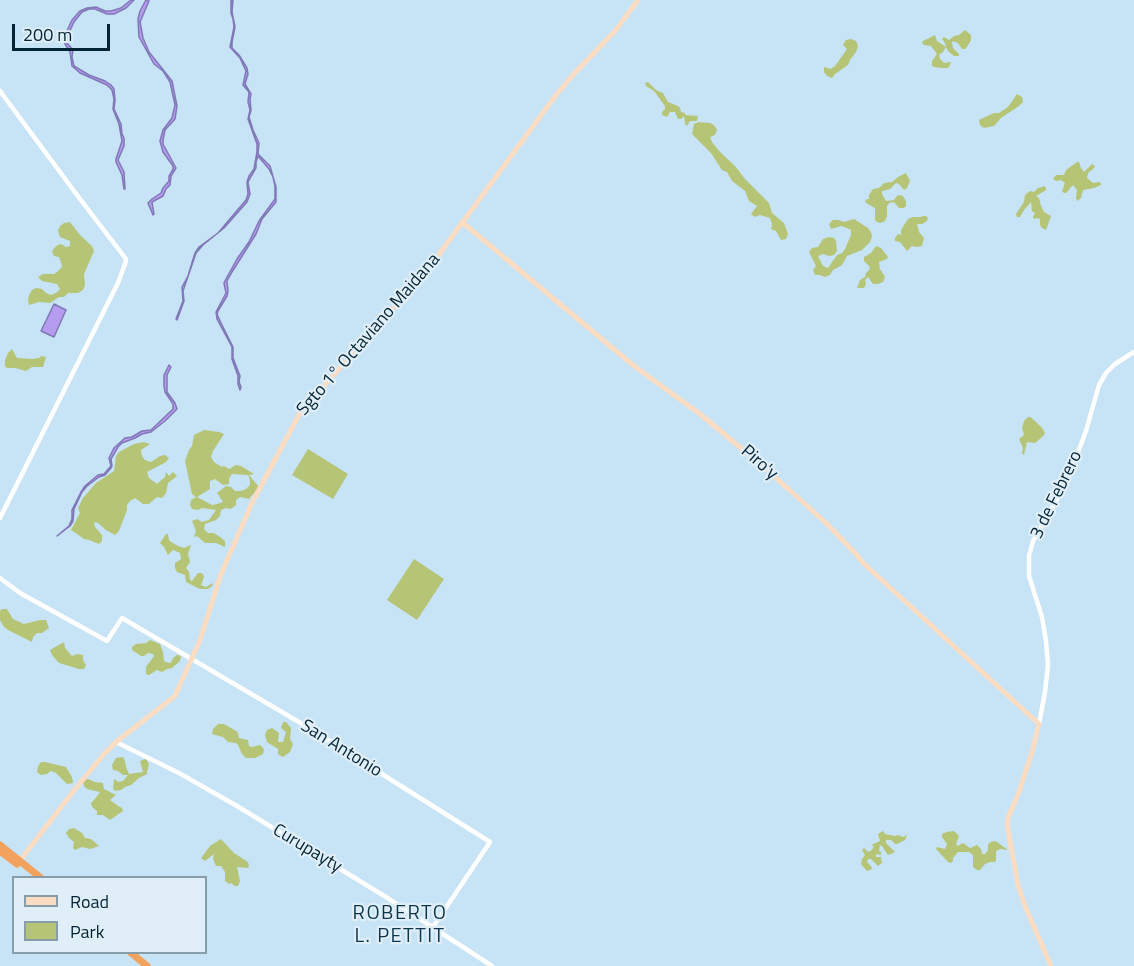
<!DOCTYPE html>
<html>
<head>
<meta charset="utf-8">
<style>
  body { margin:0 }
  #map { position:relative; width:1134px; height:966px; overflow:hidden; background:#c7e3f6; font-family:"Titillium Web",sans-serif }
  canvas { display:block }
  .legend { position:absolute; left:12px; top:876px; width:195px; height:78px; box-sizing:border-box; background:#e0eef8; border:2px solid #889daa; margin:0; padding:8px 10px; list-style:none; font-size:18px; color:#032435 }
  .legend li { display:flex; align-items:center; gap:12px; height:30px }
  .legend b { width:30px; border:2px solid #889daa }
  .scale { position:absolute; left:12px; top:24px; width:98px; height:27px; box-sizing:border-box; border:3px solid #032435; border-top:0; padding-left:8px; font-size:18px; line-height:21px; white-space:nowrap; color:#032435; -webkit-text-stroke:4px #e0eef8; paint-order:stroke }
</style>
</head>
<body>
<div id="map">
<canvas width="1134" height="966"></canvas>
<ul class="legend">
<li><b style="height:8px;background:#fadcc2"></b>Road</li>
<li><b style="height:16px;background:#b6c476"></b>Park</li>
</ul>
<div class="scale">200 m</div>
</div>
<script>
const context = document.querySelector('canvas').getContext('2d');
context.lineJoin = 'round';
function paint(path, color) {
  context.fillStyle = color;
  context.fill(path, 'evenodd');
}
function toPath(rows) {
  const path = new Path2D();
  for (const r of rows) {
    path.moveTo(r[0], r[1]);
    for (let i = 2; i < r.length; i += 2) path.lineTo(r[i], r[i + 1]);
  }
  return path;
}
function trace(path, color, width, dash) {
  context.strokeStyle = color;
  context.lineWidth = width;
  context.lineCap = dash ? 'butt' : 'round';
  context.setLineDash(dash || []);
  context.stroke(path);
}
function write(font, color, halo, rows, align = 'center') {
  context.font = font + ' "Titillium Web",sans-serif';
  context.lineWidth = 4.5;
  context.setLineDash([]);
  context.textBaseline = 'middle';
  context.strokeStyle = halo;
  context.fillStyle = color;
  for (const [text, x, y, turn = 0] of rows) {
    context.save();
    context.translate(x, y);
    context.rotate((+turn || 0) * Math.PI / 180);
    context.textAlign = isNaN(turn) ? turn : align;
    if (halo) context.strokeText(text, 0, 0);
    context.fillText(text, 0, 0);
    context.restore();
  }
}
paint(toPath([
  [965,30,971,35,971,40,967,47,965,49,962,49,958,43,953,41,952,43,953,48,959,54,959,56,954,56,948,51,946,47,943,52,939,55,940,59,944,63,951,62,949,67,947,68,942,68,934,67,932,66,932,61,937,54,931,46,924,45,922,43,923,41,935,35,937,41,946,47,945,43,942,39,944,37,949,40,954,36,959,35],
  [851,39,856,41,858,46,856,52,850,60,848,65,835,74,832,78,827,76,824,72,824,67,830,69,835,66,847,49,843,45,846,40],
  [648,82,656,90,663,93,668,102,678,106,680,108,681,112,685,113,685,115,698,116,697,121,690,121,687,126,685,124,684,116,681,119,678,119,675,112,670,112,667,117,662,115,662,112,665,109,665,106,654,91,646,86,645,83],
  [1017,94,1022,97,1023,102,1019,106,1001,118,994,126,984,128,980,125,979,120,994,113,999,113,1008,107],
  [699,122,710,123,714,125,717,130,715,135,710,137,712,142,719,151,735,166,745,179,769,203,772,213,784,223,788,234,786,239,781,240,776,231,771,229,772,224,770,218,760,215,755,217,751,214,757,206,749,201,745,191,732,181,727,172,722,170,711,153,692,134,694,124],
  [1077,162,1079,162,1081,168,1084,172,1092,164,1095,166,1094,168,1088,173,1087,178,1093,183,1100,182,1101,185,1094,188,1083,190,1081,198,1077,201,1076,198,1077,190,1073,185,1066,193,1064,193,1062,191,1065,183,1061,180,1056,181,1053,179,1056,175,1064,175,1066,170],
  [906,173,910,181,907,188,904,190,899,184,896,183,890,189,882,191,882,194,886,201,894,200,898,195,903,196,906,201,906,206,904,208,899,208,894,202,889,203,887,206,887,216,885,221,880,223,877,222,875,220,875,208,866,203,865,201,867,199,869,199,869,195,873,189,879,188,884,183,892,182,898,177],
  [1045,186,1046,190,1036,196,1039,198,1041,206,1044,212,1051,216,1046,230,1042,228,1040,225,1040,219,1037,218,1034,219,1033,217,1035,213,1032,211,1031,202,1024,210,1020,217,1017,217,1016,214,1024,202,1025,195,1030,191,1034,192,1038,188],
  [923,216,926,216,928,218,927,221,922,224,917,224,919,232,924,238,922,246,917,247,912,246,907,251,900,242,895,241,895,238,898,234,901,235,901,230,908,219,913,217,921,217],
  [854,219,868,228,871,232,872,237,870,242,862,250,847,256,842,265,833,270,830,275,825,277,820,275,815,275,813,270,816,266,809,252,812,248,818,247,823,239,829,237,834,238,836,241,837,251,834,255,829,256,823,254,818,256,823,266,828,268,837,255,842,253,845,249,851,235,851,230,847,228,841,226,831,229,829,224,833,220,839,220,844,222],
  [70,222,80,235,92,246,94,251,84,274,85,285,83,290,78,293,68,293,64,297,59,297,50,303,39,302,29,305,28,300,29,295,32,290,36,288,42,289,46,293,51,295,56,293,60,289,57,284,42,281,38,277,43,274,54,274,58,271,62,267,61,262,59,257,54,256,52,251,56,246,61,244,66,247,70,246,70,241,60,237,58,231,60,226,64,223],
  [876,246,881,248,888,257,887,259,879,262,880,269,885,277,883,282,878,284,873,284,868,277,865,280,866,284,864,288,857,288,860,280,865,277,866,273,870,269,869,266,864,261,864,257,871,253],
  [12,349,17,358,33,359,39,358,41,356,46,357,43,367,32,367,26,371,15,368,7,368,5,366,5,360,8,353],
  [1028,417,1030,417,1035,421,1043,429,1045,434,1041,438,1035,443,1027,442,1024,455,1022,453,1023,448,1019,439,1024,435,1022,428,1024,421],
  [204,430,219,432,224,434,213,451,211,457,214,462,222,467,224,466,229,469,236,465,241,466,254,474,249,475,259,487,249,499,240,497,236,500,236,505,231,509,226,508,221,510,220,516,216,520,205,524,204,529,208,533,214,533,220,537,225,541,225,547,216,543,205,543,197,536,194,537,196,531,192,521,197,519,202,522,209,520,216,510,202,508,198,510,192,509,190,505,191,500,196,497,192,494,185,461,189,450,192,446,194,435],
  [232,474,248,475,250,480,250,485,246,489,241,491,235,491,231,487,226,486,217,493,223,502,217,504,212,505,197,497,210,489,210,481,215,479,223,485,229,484,229,479],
  [144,442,150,444,141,450,142,456,145,460,151,462,160,456,165,455,169,458,166,462,147,472,149,478,157,484,165,477,166,472,169,476,173,472,177,476,168,483,166,493,162,498,157,497,149,504,143,504,135,498,130,501,127,505,127,510,119,531,115,535,106,530,98,523,94,522,95,527,102,535,102,541,99,544,89,540,84,539,80,536,71,530,80,513,78,508,83,498,96,483,114,471,116,456,119,452,134,444],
  [308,449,348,474,333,499,292,475],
  [166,534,168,534,169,540,171,542,178,546,184,548,191,545,188,554,190,562,186,568,189,572,190,580,192,581,198,573,201,573,203,574,204,577,201,585,206,587,213,583,212,586,208,589,200,589,186,582,185,575,177,572,175,568,175,563,181,559,180,553,173,550,168,555,164,547,160,543],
  [414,559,444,579,417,620,387,600],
  [2,609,7,609,13,619,24,624,40,620,46,620,49,628,42,633,37,633,33,637,32,642,8,630,4,627,0,620,0,611],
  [150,640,160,644,163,652,164,660,165,662,171,663,173,658,177,655,181,656,180,661,172,668,167,669,162,672,157,670,149,675,146,674,146,667,154,656,153,654,148,653,144,656,141,656,132,650,132,647,136,644,146,643],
  [64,642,65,648,72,656,77,654,83,655,83,660,86,665,84,669,79,669,59,663,52,655,50,650],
  [283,722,286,722,291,728,290,739,293,744,290,752,283,757,278,754,278,749,267,742,265,735,267,730,272,728,279,733,278,742,283,742,286,732,281,728],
  [218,724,224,724,236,731,238,733,239,738,248,740,249,746,252,747,260,745,264,749,263,754,255,758,246,758,242,754,238,745,236,743,228,742,223,737,212,734,213,729],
  [123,757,125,761,126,767,129,774,143,772,140,761,146,759,149,764,147,772,147,774,139,778,131,785,125,787,121,790,115,791,113,789,114,779,116,780,118,782,123,781,128,775,123,775,118,771,113,770,112,765,116,758],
  [41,762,45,762,66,767,72,777,73,783,67,784,56,773,51,771,47,774,41,775,37,772,38,766],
  [88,779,95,782,103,783,104,789,116,795,110,800,118,806,122,808,123,811,110,820,103,815,97,815,97,811,92,807,91,803,95,799,100,792,87,789,84,786,83,782,84,780],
  [74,828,82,833,85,838,91,839,99,846,90,849,82,847,75,850,73,848,74,842,69,838,66,833,69,829],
  [883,831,885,834,895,836,898,835,903,837,907,835,905,840,897,844,895,844,891,840,886,840,886,843,895,852,888,855,882,846,880,845,879,851,881,852,881,855,876,854,876,857,881,857,882,863,878,866,871,859,868,859,867,862,871,866,872,869,867,871,861,864,862,859,865,855,862,850,864,848,868,852,872,850,874,846,871,845,880,841,878,834],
  [953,831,955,832,959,836,956,844,958,846,963,843,970,848,977,845,981,849,982,854,985,854,988,850,988,845,989,843,994,841,997,842,1008,850,1000,849,996,851,996,860,995,862,990,862,985,864,980,870,977,870,973,867,973,855,969,852,958,852,953,858,953,861,951,863,948,862,936,849,937,847,945,849,947,844,942,837,942,834,947,832],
  [221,839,234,853,248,862,249,866,248,868,237,867,240,881,238,886,235,886,231,883,229,884,225,881,225,872,221,866,216,866,213,859,214,854,205,861,201,858,210,846]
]), '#b6c476');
const water = toPath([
  [131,0,134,0,126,8,114,14,107,14,95,9,89,9,82,12,74,22,67,37,67,43,73,50,72,57,74,66,89,75,105,81,111,85,114,89,115,100,114,109,121,124,122,134,124,138,124,146,118,160,124,172,125,189,124,189,122,175,116,162,116,159,122,141,119,124,113,109,114,99,112,90,107,85,80,73,72,66,70,52,65,44,64,37,72,20,80,11,87,8,96,7,105,11,111,11,121,8,131,0],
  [146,0,149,1,140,22,143,38,149,52,172,81,177,106,175,119,165,130,163,140,163,144,176,168,171,176,170,185,166,189,163,196,152,202,154,214,153,215,148,203,152,199,161,193,163,188,169,181,169,176,173,169,173,166,163,152,160,141,163,130,172,118,175,105,170,82,163,71,154,64,139,37,138,19,140,11,146,0],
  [231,0,233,0,232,12,235,27,232,42,232,48,239,55,247,68,248,74,245,84,251,94,250,99,251,110,249,117,253,130,259,143,258,154,270,166,276,187,276,202,262,219,256,234,232,272,227,281,228,291,227,296,218,311,217,314,221,323,233,347,233,358,240,376,239,382,241,387,240,390,238,384,238,376,232,359,232,347,217,319,216,312,226,293,224,283,226,279,237,259,249,242,259,221,275,199,275,186,273,177,269,169,258,156,256,162,256,168,248,182,250,194,247,202,224,228,203,245,196,253,183,291,184,301,177,320,176,319,183,301,182,287,188,276,195,253,199,247,218,233,246,200,248,194,247,182,249,176,254,169,257,152,257,144,248,119,250,110,248,102,249,92,243,85,246,71,240,58,230,47,234,27,233,19,231,13,231,0],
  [54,304,66,310,54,337,41,331,54,304],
  [169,365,171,367,167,375,167,392,175,403,177,409,165,421,151,432,142,434,135,438,122,443,118,447,111,459,112,466,111,468,105,475,99,477,87,486,82,492,74,509,73,521,70,526,57,536,69,526,72,519,72,510,81,492,85,486,98,475,104,474,111,466,109,458,114,448,125,438,132,437,142,431,151,430,173,409,173,404,165,392,164,386,164,375,169,365]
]);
paint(water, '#b59cef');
trace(water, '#8078b7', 1.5);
trace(toPath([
  [0,91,77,195,126,259,125,264,118,283,0,518],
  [0,578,20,593,107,641,122,618,304,725,490,842,433,927],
  [1039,724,1045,692,1048,665,1046,641,1042,617,1029,576,1029,556,1033,541,1063,489,1074,463,1086,431,1099,385,1106,373,1115,364,1134,352],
  [116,742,179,773,237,806,386,897,492,966]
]), '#fff', 4.5);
trace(toPath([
  [462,222,634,366,700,414,765,468,826,523,857,555,862,562,1039,724,1032,752,1019,792,1008,818,1007,824,1018,885,1025,906,1051,966],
  [18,863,75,789,105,753,116,742,175,696,200,640,221,574,252,503,301,411,426,272,556,95,572,76,615,31,638,0]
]), '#fadcc2', 5);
trace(toPath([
  [0,845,41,878],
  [0,851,17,864],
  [130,952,147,966]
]), '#f2a25c', 7);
write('18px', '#032435', '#e0eef8', [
  ["Sgto 1° Octaviano Maidana",369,335,-49],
  ["Piro'y",759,463,41],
  ["3 de Febrero",1057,495,-64],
  ["San Antonio",341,749,32],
  ["Curupayty",307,849,31]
]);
context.letterSpacing = '1.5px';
write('20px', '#0c364c', '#e0eef8', [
  ["ROBERTO",400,914],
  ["L. PETTIT",400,937]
]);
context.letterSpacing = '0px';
</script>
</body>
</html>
